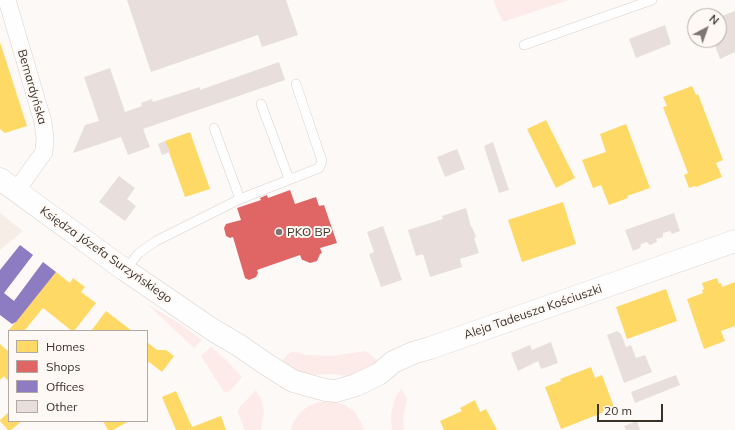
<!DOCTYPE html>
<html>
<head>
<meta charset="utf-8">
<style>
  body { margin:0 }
  #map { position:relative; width:735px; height:430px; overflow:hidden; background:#fcf9f7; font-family:Mulish,sans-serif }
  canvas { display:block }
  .legend { position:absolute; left:8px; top:330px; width:140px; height:92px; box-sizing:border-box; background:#fef9f5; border:1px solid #b0a9a3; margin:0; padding:5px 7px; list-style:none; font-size:12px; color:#3a3129 }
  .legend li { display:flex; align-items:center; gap:8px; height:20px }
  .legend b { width:20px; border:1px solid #b0a9a3 }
  .north { position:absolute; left:687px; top:8px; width:40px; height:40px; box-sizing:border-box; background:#fef9f5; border:1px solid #b0a9a3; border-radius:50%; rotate:41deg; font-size:11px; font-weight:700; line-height:16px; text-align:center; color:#3a3129 }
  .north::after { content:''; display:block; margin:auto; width:14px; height:18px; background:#7e7771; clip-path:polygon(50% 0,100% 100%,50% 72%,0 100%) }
  .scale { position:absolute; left:597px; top:404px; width:66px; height:18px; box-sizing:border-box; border:2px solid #3a3129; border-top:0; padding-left:5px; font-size:12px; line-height:14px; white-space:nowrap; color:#3a3129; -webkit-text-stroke:3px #fef9f5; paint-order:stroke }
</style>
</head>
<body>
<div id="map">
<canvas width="735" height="430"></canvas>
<ul class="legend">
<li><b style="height:11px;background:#ffd966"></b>Homes</li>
<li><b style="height:11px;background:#e06666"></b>Shops</li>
<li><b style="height:11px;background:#8e7cc3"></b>Offices</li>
<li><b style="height:11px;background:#e8dfdc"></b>Other</li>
</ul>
<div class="north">N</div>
<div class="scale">20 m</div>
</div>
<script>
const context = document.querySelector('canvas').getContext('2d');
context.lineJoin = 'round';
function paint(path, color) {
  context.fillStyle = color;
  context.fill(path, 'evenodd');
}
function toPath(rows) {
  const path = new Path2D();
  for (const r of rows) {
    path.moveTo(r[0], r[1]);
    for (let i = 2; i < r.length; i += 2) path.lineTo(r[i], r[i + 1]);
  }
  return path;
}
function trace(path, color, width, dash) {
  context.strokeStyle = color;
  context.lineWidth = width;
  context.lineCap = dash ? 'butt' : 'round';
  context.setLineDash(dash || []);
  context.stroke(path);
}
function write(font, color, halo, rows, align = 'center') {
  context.font = font + ' Mulish,sans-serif';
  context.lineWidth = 4;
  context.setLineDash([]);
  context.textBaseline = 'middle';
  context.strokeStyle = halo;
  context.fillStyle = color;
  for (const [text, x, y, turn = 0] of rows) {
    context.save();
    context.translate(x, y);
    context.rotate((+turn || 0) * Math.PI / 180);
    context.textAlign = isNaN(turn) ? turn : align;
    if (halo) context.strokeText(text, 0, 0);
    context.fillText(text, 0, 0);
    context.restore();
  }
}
paint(toPath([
  [0,213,23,231,0,250]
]), '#f5ede6');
paint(toPath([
  [493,0,569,0,503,22],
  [147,304,179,323,202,340,194,348],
  [211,347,227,361,242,377,229,392,224,392,201,356],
  [366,351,370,354,378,362,355,377,332,374,306,375,279,364,289,353,292,352,297,352,306,355,331,356],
  [401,389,407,398,404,413,403,422,404,430,392,430,391,416,393,406,396,396],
  [256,390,262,401,264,411,261,430,245,430,238,413,239,408],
  [332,401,343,404,354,411,361,422,364,430,291,430,292,425,299,414,308,406,319,402]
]), '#fdebe9');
paint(toPath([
  [0,42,27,126,5,133,0,129],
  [692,86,696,95,698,94,723,160,716,163,722,177,696,187,695,186,689,188,684,175,688,173,663,107,667,106,663,97],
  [546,120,575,178,556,188,527,129],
  [626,124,650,188,627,196,628,198,609,205,601,185,593,188,582,160,606,152,600,134],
  [190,132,210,189,185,197,165,141],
  [563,202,576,244,522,262,508,220],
  [56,272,70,283,73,278,85,287,81,292,96,303,74,331,72,331,43,308,24,331,11,331,9,330],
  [717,278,719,284,721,283,722,287,735,282,735,326,721,331,725,341,704,349,687,299,703,293,702,290,704,289,702,283],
  [666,289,677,321,627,339,616,307],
  [106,311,132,331,91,331],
  [147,342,157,350,166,350,174,356,162,372,149,362,147,364],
  [0,344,9,352,9,382,4,376,0,380],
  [591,367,595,378,602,375,614,407,602,412,602,413,561,429,545,387,561,381,560,379],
  [176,391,192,427,221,416,226,430,190,430,190,429,188,430,176,430,162,397],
  [475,400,480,412,486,409,497,430,444,430,440,421,462,411,460,408],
  [9,412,9,421,22,421,11,430,8,430,0,421,0,420],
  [103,421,129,421,113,430,108,430]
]), '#ffd966');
paint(toPath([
  [290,190,295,204,316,197,319,206,324,205,337,243,320,248,322,253,320,254,317,261,310,263,303,260,302,260,300,255,257,270,258,273,256,277,249,280,245,278,233,237,230,238,226,236,224,228,226,224,241,220,237,208,261,200,260,198,267,195,268,198]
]), '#e06666');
paint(toPath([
  [20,245,33,255,4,293,14,301,43,262,56,272,16,322,12,324,0,315,0,270]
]), '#8e7cc3');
paint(toPath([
  [127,0,286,0,298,35,262,47,258,35,151,72],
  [735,11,735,52,720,59,713,40,719,40,719,17],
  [665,25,671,44,636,58,629,39],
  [279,62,285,80,143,129,150,147,128,155,121,137,73,153,85,125,99,121,84,77,110,68,125,112,142,106,141,103,152,99,153,102,200,87,200,90],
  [165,141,170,152,162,155,158,144],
  [493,142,509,190,499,193,484,146],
  [457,149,465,169,445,177,437,157],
  [119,176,135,188,127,199,136,206,125,221,99,202],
  [466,208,471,227,472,227,476,237,474,238,479,253,460,259,462,267,430,277,423,254,416,256,408,230,443,219,442,216],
  [674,213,680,231,672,234,670,231,663,233,663,237,656,239,657,242,650,245,647,242,641,244,640,248,633,251,625,230],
  [383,226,402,280,381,287,369,254,374,252,367,232],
  [617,331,621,334,626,347,631,345,636,358,645,355,652,372,624,383,607,335],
  [551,342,558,363,541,369,538,361,518,371,511,353,530,345,532,350],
  [676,375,680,385,635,403,631,392],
  [637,421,640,430,626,430,624,426]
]), '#e8dfdc');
const lane = toPath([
  [524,45,652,0],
  [261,104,289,179],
  [214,128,240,199],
  [125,270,139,253,156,241,240,199,319,168,322,161,296,84]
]);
const street = toPath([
  [7,0,43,122,45,138,44,152,16,191]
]);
const secondary = toPath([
  [0,179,125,270,213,330,240,346,266,364,293,381,325,390,336,391,356,385,379,374,393,362,413,353,430,348,735,241]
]);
trace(lane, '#d7d1cd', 10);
trace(street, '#d7d1cd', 18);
trace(secondary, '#d7d1cd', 23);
trace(lane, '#fffefe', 9);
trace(street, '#fffefe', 17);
trace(secondary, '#fffefe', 22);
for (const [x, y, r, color] of [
  [279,232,4,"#7e7771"]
]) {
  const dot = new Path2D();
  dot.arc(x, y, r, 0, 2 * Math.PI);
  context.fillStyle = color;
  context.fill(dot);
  trace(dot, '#fef9f5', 1.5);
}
write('12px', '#3a3129', '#fef9f5', [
  ["Bernardyńska",32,87,74],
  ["Księdza Józefa Surzyńskiego",106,255,35],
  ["Aleja Tadeusza Kościuszki",533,312,-19]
]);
write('12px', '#3a3129', '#fef9f5', [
  ["PKO BP",287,232]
], 'left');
</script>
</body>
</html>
